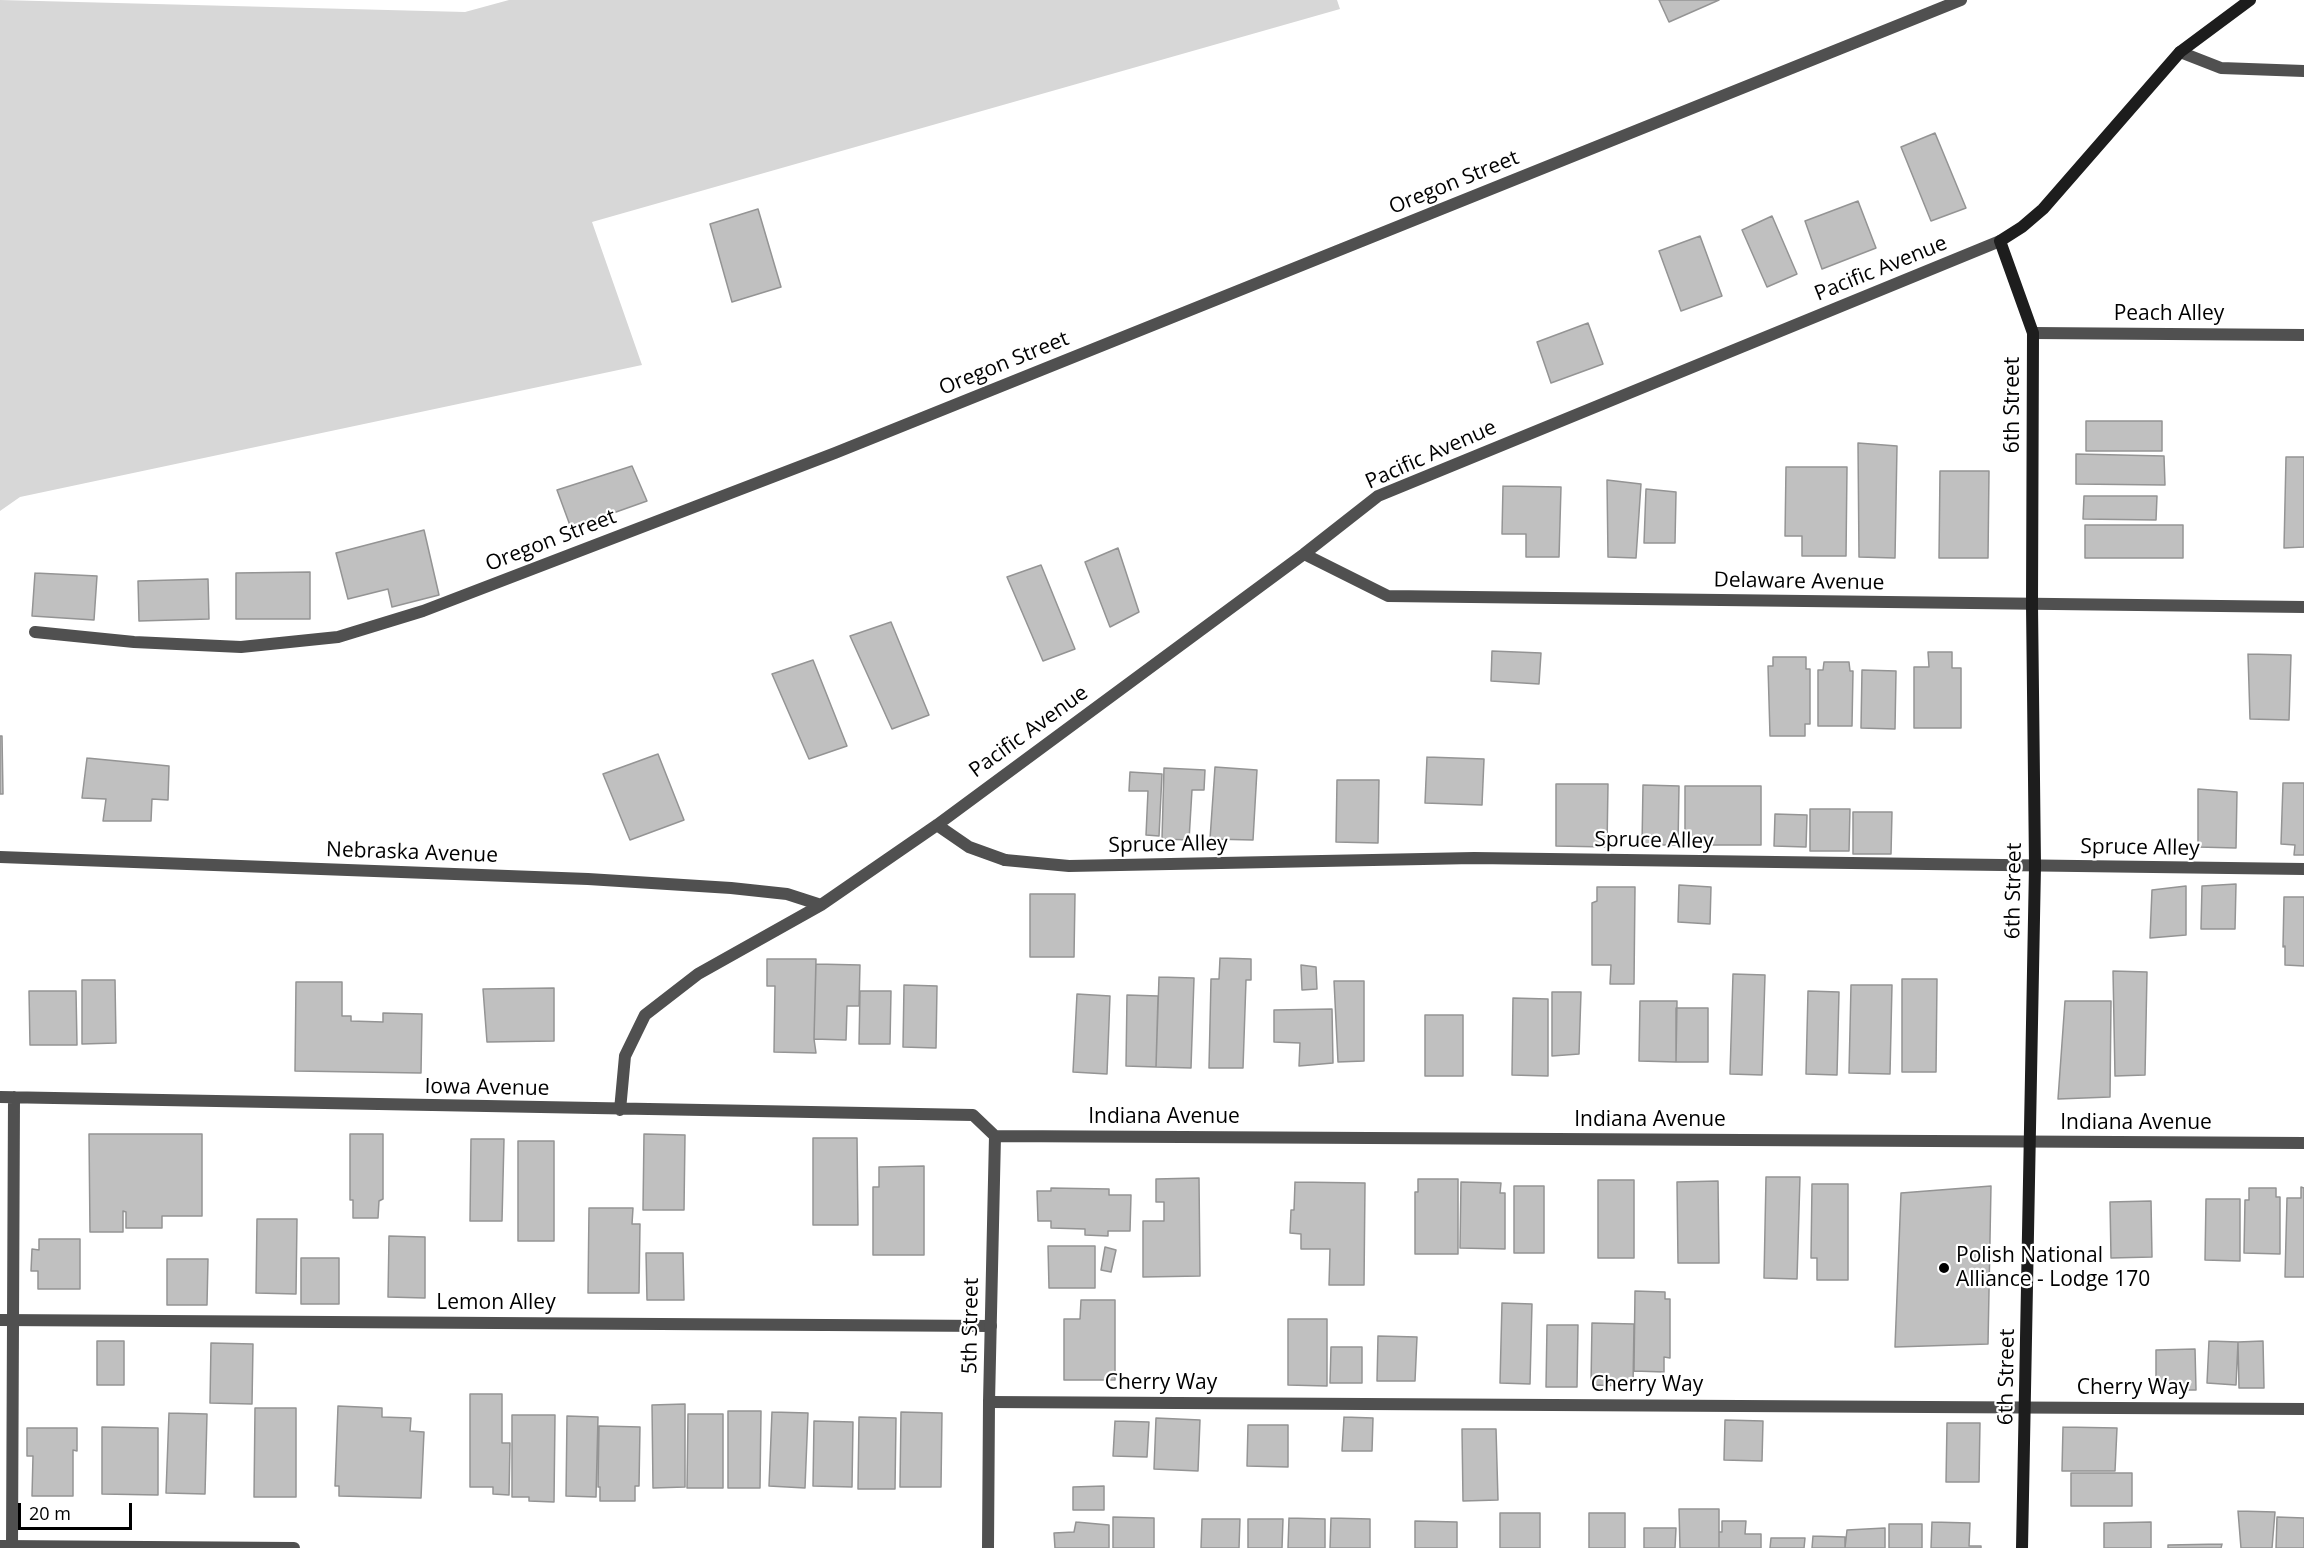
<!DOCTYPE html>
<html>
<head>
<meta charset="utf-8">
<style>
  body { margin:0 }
  #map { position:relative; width:2304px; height:1548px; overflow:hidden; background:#fff; font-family:"Open Sans",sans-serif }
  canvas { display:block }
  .scale { position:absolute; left:18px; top:1503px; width:114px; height:27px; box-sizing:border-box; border:3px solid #000; border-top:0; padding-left:8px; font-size:18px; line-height:21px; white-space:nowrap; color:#000; -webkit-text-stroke:4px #fff; paint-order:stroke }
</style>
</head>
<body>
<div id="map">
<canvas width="2304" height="1548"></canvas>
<div class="scale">20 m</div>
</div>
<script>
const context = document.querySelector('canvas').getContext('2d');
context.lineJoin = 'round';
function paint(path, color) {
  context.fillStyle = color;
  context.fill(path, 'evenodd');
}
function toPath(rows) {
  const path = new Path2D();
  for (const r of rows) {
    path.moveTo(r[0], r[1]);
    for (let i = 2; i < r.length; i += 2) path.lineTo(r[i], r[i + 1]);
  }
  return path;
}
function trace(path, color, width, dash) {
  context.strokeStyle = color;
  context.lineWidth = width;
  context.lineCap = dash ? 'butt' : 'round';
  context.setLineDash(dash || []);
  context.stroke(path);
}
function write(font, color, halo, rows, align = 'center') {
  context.font = font + ' "Open Sans",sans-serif';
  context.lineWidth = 4.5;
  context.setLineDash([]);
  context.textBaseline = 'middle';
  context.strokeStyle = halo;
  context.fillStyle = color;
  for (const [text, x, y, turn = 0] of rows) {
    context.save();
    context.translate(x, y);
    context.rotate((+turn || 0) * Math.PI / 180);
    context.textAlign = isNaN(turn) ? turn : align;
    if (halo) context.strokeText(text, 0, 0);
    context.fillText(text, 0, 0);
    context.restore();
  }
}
paint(toPath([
  [0,0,465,12,509,0,1337,0,1340,9,592,222,642,365,20,497,0,511]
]), '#d7d7d7');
const building = toPath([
  [1659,0,1719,0,1669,22,1659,0],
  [1935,133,1966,208,1931,221,1901,147,1935,133],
  [1858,201,1876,248,1822,269,1805,221,1858,201],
  [758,209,781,287,732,302,710,224,758,209],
  [1772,216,1797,274,1767,287,1742,230,1772,216],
  [1700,236,1722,296,1681,311,1659,251,1700,236],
  [1588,323,1603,364,1551,383,1537,342,1588,323],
  [2086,421,2162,421,2162,451,2086,451,2086,421],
  [1858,443,1897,446,1895,558,1859,557,1858,443],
  [2076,454,2164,456,2165,485,2076,484,2076,454],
  [2286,457,2304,457,2304,547,2284,548,2286,457],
  [632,466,647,501,571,528,557,490,632,466],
  [1786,467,1847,467,1846,556,1802,556,1802,536,1785,536,1786,467],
  [1940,471,1989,471,1988,558,1939,558,1940,471],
  [1607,480,1641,484,1636,558,1608,557,1607,480],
  [1503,486,1561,487,1559,557,1526,557,1526,534,1502,534,1503,486],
  [1646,489,1676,492,1675,543,1644,543,1646,489],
  [2084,496,2157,496,2156,520,2083,519,2084,496],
  [2085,525,2183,525,2183,558,2085,558,2085,525],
  [424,530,439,595,392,607,388,589,348,599,336,553,424,530],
  [1118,548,1139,612,1110,627,1085,562,1118,548],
  [1041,565,1075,649,1043,661,1007,577,1041,565],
  [310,572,310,619,236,619,236,573,310,572],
  [35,573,97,576,94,620,32,616,35,573],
  [208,579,209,619,139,621,138,581,208,579],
  [891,622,929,715,892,729,850,636,891,622],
  [1492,651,1541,653,1539,684,1491,681,1492,651],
  [1928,652,1952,652,1952,668,1961,668,1961,728,1914,728,1914,667,1929,667,1928,652],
  [2248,654,2291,655,2289,720,2250,719,2248,654],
  [1773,657,1806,657,1806,669,1810,669,1810,724,1805,724,1805,736,1770,736,1768,666,1773,666,1773,657],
  [813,660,847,746,809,759,772,674,813,660],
  [1824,662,1849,662,1850,671,1853,671,1852,726,1818,726,1818,670,1823,670,1824,662],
  [1862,670,1896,671,1895,729,1861,728,1862,670],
  [0,736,2,736,3,794,0,794,0,736],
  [658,754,684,820,630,840,603,774,658,754],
  [1427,757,1484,759,1482,805,1425,803,1427,757],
  [87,758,169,766,168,800,152,799,151,821,103,821,106,799,82,798,87,758],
  [1215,767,1257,770,1253,840,1210,839,1215,767],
  [1164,768,1205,770,1204,790,1192,790,1189,840,1162,839,1164,768],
  [1130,772,1162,774,1159,836,1146,835,1148,791,1129,791,1130,772],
  [1337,780,1379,780,1378,843,1336,842,1337,780],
  [2283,783,2304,783,2304,855,2294,855,2295,845,2281,844,2283,783],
  [1556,784,1608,784,1607,847,1556,846,1556,784],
  [1643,785,1679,786,1678,845,1642,845,1643,785],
  [1685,786,1761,786,1761,845,1685,845,1685,786],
  [2198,789,2237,792,2236,848,2198,847,2198,789],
  [1810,809,1850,809,1849,851,1810,851,1810,809],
  [1853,812,1892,812,1891,854,1853,854,1853,812],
  [1775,814,1807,815,1806,847,1774,846,1775,814],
  [2236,884,2235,929,2201,929,2202,886,2236,884],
  [1679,885,1711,887,1710,924,1678,922,1679,885],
  [2186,886,2186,935,2150,938,2152,890,2186,886],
  [1597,887,1635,887,1634,984,1610,984,1611,965,1592,965,1592,903,1597,901,1597,887],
  [1030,894,1075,894,1074,957,1030,957,1030,894],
  [2284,897,2304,897,2304,966,2285,965,2285,946,2283,947,2284,897],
  [1220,958,1251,959,1251,980,1246,980,1243,1068,1209,1068,1211,979,1219,979,1220,958],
  [767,959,816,959,814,1039,816,1053,774,1052,775,986,767,986,767,959],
  [816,964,860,965,859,1006,847,1006,846,1040,814,1039,816,964],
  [1301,965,1316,967,1317,989,1302,990,1301,965],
  [2113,971,2147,972,2145,1075,2115,1076,2113,971],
  [1733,974,1765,975,1762,1075,1730,1074,1733,974],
  [1159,977,1194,978,1191,1068,1156,1067,1159,977],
  [1902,979,1937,979,1936,1072,1902,1072,1902,979],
  [82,980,115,980,116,1043,82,1044,82,980],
  [1334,981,1364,981,1364,1061,1338,1062,1334,981],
  [296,982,342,982,342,1016,351,1016,351,1021,383,1022,383,1013,422,1014,421,1073,295,1071,296,982],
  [904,985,937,986,936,1048,903,1047,904,985],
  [1851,985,1892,985,1890,1074,1849,1073,1851,985],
  [554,988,554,1041,487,1042,483,989,554,988],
  [29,991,76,991,77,1045,30,1045,29,991],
  [860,991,891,991,890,1044,859,1044,860,991],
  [1808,991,1839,992,1837,1075,1806,1074,1808,991],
  [1552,992,1581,992,1579,1054,1552,1056,1552,992],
  [1077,994,1110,996,1107,1074,1073,1072,1077,994],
  [1127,995,1158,996,1156,1067,1126,1066,1127,995],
  [1513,998,1548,999,1548,1076,1512,1075,1513,998],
  [1640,1001,1677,1001,1676,1062,1639,1061,1640,1001],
  [2065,1001,2111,1001,2110,1097,2058,1099,2065,1001],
  [1676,1008,1708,1008,1708,1062,1676,1062,1676,1008],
  [1332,1009,1333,1063,1299,1066,1300,1043,1274,1042,1274,1010,1332,1009],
  [1425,1015,1463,1015,1463,1076,1425,1076,1425,1015],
  [89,1134,202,1134,202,1216,162,1216,162,1228,126,1228,126,1212,123,1211,123,1232,90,1232,89,1134],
  [350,1134,383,1134,383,1199,379,1201,378,1218,353,1218,353,1200,350,1200,350,1134],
  [644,1134,685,1135,684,1210,643,1210,644,1134],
  [813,1138,857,1138,858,1225,813,1225,813,1138],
  [471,1139,504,1139,502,1221,470,1221,471,1139],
  [518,1141,554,1141,554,1241,518,1241,518,1141],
  [924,1166,924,1255,873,1255,873,1187,879,1187,879,1167,924,1166],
  [1766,1177,1800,1177,1797,1279,1764,1278,1766,1177],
  [1199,1178,1200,1276,1143,1277,1143,1221,1164,1221,1164,1202,1156,1202,1156,1179,1199,1178],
  [1418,1179,1458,1179,1458,1254,1415,1254,1415,1192,1418,1192,1418,1179],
  [1598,1180,1634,1180,1634,1258,1598,1258,1598,1180],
  [1718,1181,1719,1263,1678,1263,1677,1182,1718,1181],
  [1295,1182,1365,1183,1364,1285,1329,1285,1330,1249,1301,1249,1301,1234,1290,1233,1291,1210,1294,1210,1295,1182],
  [1461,1182,1501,1183,1500,1193,1505,1193,1505,1249,1460,1248,1461,1182],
  [1812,1184,1848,1184,1848,1280,1817,1280,1817,1258,1811,1258,1812,1184],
  [1514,1186,1544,1186,1544,1253,1514,1253,1514,1186],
  [1991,1186,1988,1344,1895,1347,1901,1193,1991,1186],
  [2301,1187,2304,1188,2304,1277,2285,1277,2287,1198,2301,1198,2301,1187],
  [1051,1188,1109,1189,1109,1195,1131,1195,1130,1231,1108,1231,1108,1236,1085,1235,1085,1229,1051,1228,1051,1221,1038,1221,1037,1191,1051,1191,1051,1188],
  [2249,1188,2276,1188,2276,1197,2280,1197,2280,1254,2244,1253,2245,1200,2249,1200,2249,1188],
  [2206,1199,2240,1199,2240,1261,2205,1260,2206,1199],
  [2151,1201,2152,1257,2111,1258,2110,1202,2151,1201],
  [589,1208,633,1208,632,1224,640,1224,639,1293,588,1293,589,1208],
  [257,1219,297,1219,296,1294,256,1293,257,1219],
  [389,1236,425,1237,425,1298,388,1297,389,1236],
  [39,1239,80,1239,80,1289,38,1289,38,1271,31,1271,32,1249,39,1250,39,1239],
  [1048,1246,1095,1246,1095,1288,1049,1288,1048,1246],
  [1105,1247,1116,1250,1111,1272,1101,1270,1105,1247],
  [646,1253,683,1253,684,1300,647,1300,646,1253],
  [301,1258,339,1258,339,1304,301,1304,301,1258],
  [167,1259,208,1259,207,1305,167,1305,167,1259],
  [1635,1291,1665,1292,1665,1299,1670,1299,1670,1358,1664,1357,1664,1372,1634,1371,1635,1291],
  [1081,1300,1115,1300,1115,1380,1064,1380,1064,1319,1080,1319,1081,1300],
  [1502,1303,1532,1304,1530,1384,1500,1383,1502,1303],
  [1288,1319,1327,1319,1327,1386,1288,1385,1288,1319],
  [1592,1323,1634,1324,1633,1386,1591,1385,1592,1323],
  [1547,1325,1578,1325,1577,1387,1546,1387,1547,1325],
  [1378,1336,1417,1337,1415,1381,1377,1381,1378,1336],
  [97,1341,124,1341,124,1385,97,1385,97,1341],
  [2209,1341,2238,1342,2236,1385,2207,1383,2209,1341],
  [2263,1341,2264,1388,2239,1388,2238,1342,2263,1341],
  [211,1343,253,1344,252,1404,210,1403,211,1343],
  [1331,1347,1362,1347,1362,1383,1330,1383,1331,1347],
  [2195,1349,2196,1390,2156,1390,2156,1350,2195,1349],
  [470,1394,502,1394,502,1443,510,1443,509,1495,493,1494,493,1487,470,1487,470,1394],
  [685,1404,685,1487,653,1488,652,1405,685,1404],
  [338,1406,382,1408,382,1417,411,1418,410,1431,424,1432,421,1498,339,1496,339,1486,335,1486,338,1406],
  [255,1408,296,1408,296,1497,254,1497,255,1408],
  [728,1411,761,1411,760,1488,728,1488,728,1411],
  [772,1412,808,1413,805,1488,769,1486,772,1412],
  [901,1412,942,1413,941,1487,900,1487,901,1412],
  [169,1413,207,1414,205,1494,166,1493,169,1413],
  [688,1414,723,1414,723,1488,687,1488,688,1414],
  [512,1415,555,1415,554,1502,529,1501,529,1497,512,1497,512,1415],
  [567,1416,598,1417,596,1497,566,1496,567,1416],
  [859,1417,896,1418,895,1489,858,1489,859,1417],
  [1344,1417,1373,1418,1372,1451,1342,1451,1344,1417],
  [1156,1418,1200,1420,1198,1471,1154,1469,1156,1418],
  [1725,1420,1763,1421,1762,1461,1724,1460,1725,1420],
  [814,1421,853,1422,852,1487,813,1486,814,1421],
  [1115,1421,1149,1422,1147,1457,1113,1456,1115,1421],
  [1947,1423,1980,1423,1979,1482,1946,1482,1947,1423],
  [1248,1425,1288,1425,1288,1467,1247,1466,1248,1425],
  [599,1426,640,1427,639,1486,635,1486,635,1501,600,1501,600,1487,598,1487,599,1426],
  [102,1427,158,1428,158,1495,102,1494,102,1427],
  [2063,1427,2117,1428,2115,1471,2062,1471,2063,1427],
  [27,1428,77,1428,77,1451,73,1450,73,1496,32,1496,33,1456,27,1456,27,1428],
  [1462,1429,1496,1429,1498,1500,1463,1501,1462,1429],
  [2071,1473,2132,1473,2132,1506,2071,1506,2071,1473],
  [1104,1486,1104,1510,1073,1510,1073,1487,1104,1486],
  [1679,1509,1719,1509,1719,1548,1680,1548,1679,1509],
  [2238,1511,2275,1512,2272,1548,2241,1548,2238,1511],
  [1500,1513,1540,1513,1540,1548,1500,1548,1500,1513],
  [1589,1513,1625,1513,1625,1548,1589,1548,1589,1513],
  [1113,1517,1154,1518,1154,1548,1113,1548,1113,1517],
  [2277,1517,2304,1518,2304,1548,2276,1548,2277,1517],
  [1289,1518,1325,1519,1325,1548,1288,1548,1289,1518],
  [1331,1518,1370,1519,1370,1548,1330,1548,1331,1518],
  [1202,1519,1240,1519,1239,1548,1201,1548,1202,1519],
  [1248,1519,1283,1519,1282,1548,1248,1548,1248,1519],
  [1415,1521,1457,1522,1457,1548,1415,1548,1415,1521],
  [1722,1521,1746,1521,1745,1534,1761,1534,1761,1548,1719,1548,1719,1532,1722,1532,1722,1521],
  [1076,1522,1109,1525,1109,1548,1055,1548,1054,1533,1074,1532,1076,1522],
  [1932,1522,1970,1523,1969,1546,1981,1546,1981,1548,1931,1548,1932,1522],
  [2151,1522,2151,1548,2104,1548,2104,1523,2151,1522],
  [1889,1524,1922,1524,1922,1548,1889,1548,1889,1524],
  [1644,1528,1676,1528,1675,1548,1644,1548,1644,1528],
  [1885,1528,1885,1548,1845,1548,1847,1530,1885,1528],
  [1813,1536,1845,1537,1845,1548,1812,1548,1813,1536],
  [1771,1538,1805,1538,1804,1548,1770,1548,1771,1538],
  [2222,1544,2221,1548,2168,1548,2168,1545,2222,1544]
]);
paint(building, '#c0c0c0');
trace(building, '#949494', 1.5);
trace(toPath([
  [2033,333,2304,335],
  [1005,860,1069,866,1474,858,2304,869],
  [0,1320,991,1326],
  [989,1402,2304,1409]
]), '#505050', 12);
trace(toPath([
  [2180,52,2221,68,2304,71],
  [1304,554,1388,596,2304,607],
  [35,632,134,642,241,647,338,637,423,611,835,453,1961,0],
  [937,825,969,847,1005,860],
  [0,857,588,879,731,888,787,894,821,905],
  [0,1097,973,1115,995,1136,989,1402,988,1548],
  [620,1110,625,1056,645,1015,698,974,821,905,937,825,1304,554,1378,496,2000,241],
  [995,1136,2304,1143],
  [0,1546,294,1548],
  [12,1546,14,1097]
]), '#505050', 12);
trace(toPath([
  [2022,1548,2035,866,2032,605,2033,333,2000,241,2022,227,2043,209,2180,52,2250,0]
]), '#1d1d1d', 12);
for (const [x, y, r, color] of [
  [1944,1268,6,"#000"]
]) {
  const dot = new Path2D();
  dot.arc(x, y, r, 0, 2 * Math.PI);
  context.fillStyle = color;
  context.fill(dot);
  trace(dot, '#fff', 2);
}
write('21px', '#000', '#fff', [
  ["Oregon Street",1454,183,-22],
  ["Pacific Avenue",1881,269,-22],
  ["Peach Alley",2169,314],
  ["Oregon Street",1004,364,-22],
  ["6th Street",2013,405,-90],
  ["Pacific Avenue",1431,455,-24],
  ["Oregon Street",551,541,-21],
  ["Delaware Avenue",1799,582,1],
  ["Pacific Avenue",1029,732,-36],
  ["Spruce Alley",1654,841,1],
  ["Spruce Alley",1168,845,-1],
  ["Spruce Alley",2140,848,1],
  ["Nebraska Avenue",412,853,2],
  ["6th Street",2014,891,-89],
  ["Iowa Avenue",487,1088,1],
  ["Indiana Avenue",1164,1117],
  ["Indiana Avenue",1650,1120],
  ["Indiana Avenue",2136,1123],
  ["Lemon Alley",496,1303],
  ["5th Street",971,1326,-89],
  ["6th Street",2007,1377,-89],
  ["Cherry Way",1161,1383],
  ["Cherry Way",1647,1385],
  ["Cherry Way",2133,1388]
]);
write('21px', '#000', '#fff', [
  ["Polish National",1956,1256],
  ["Alliance - Lodge 170",1956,1280]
], 'left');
</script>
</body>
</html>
